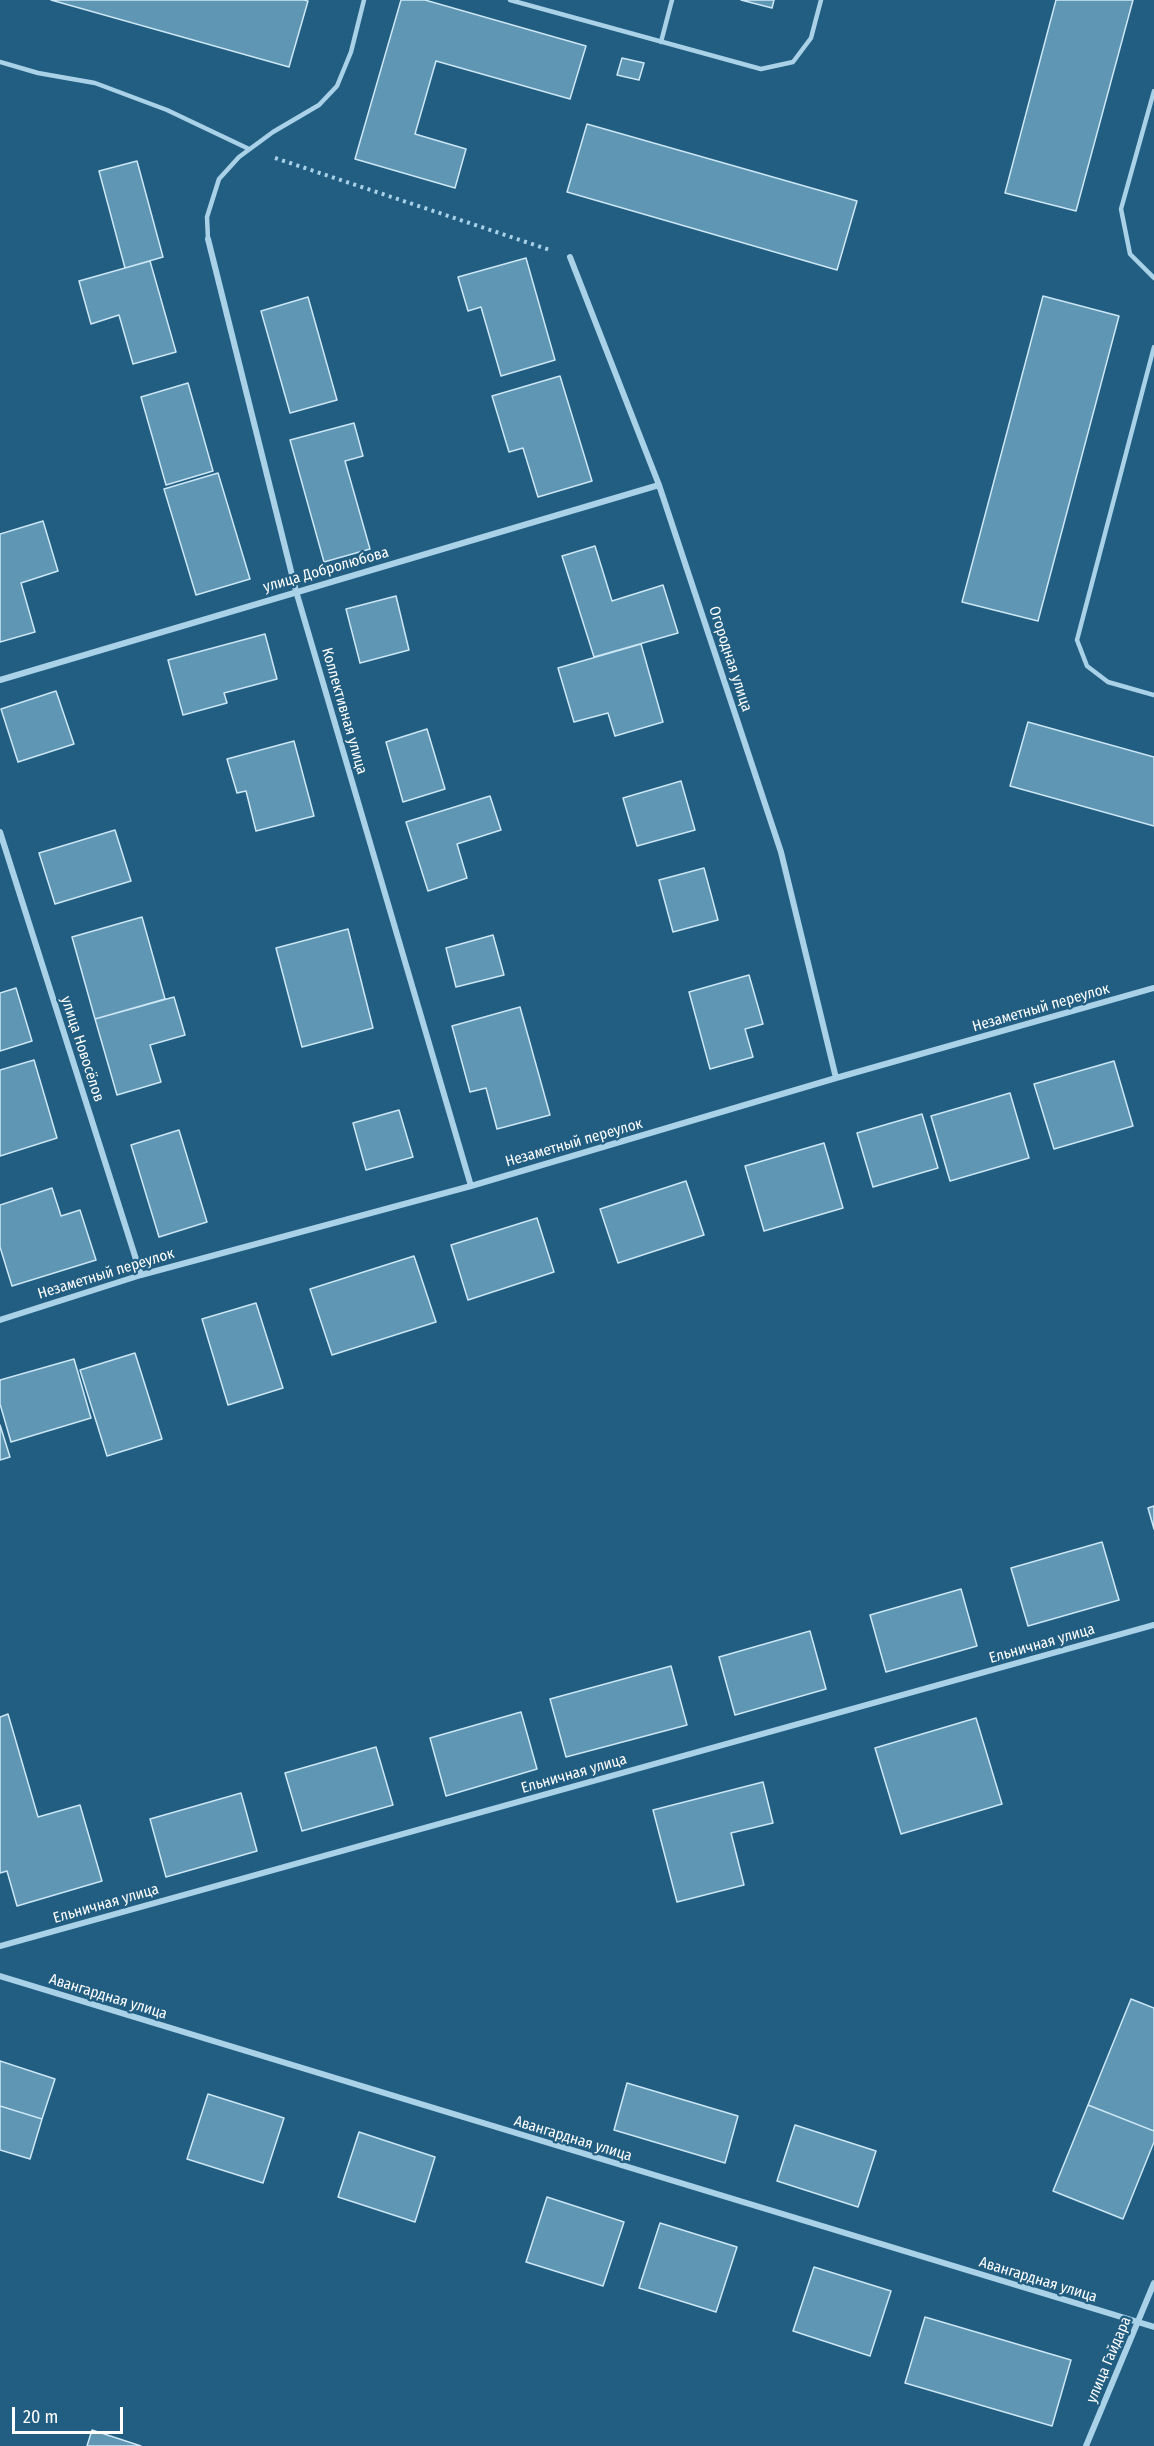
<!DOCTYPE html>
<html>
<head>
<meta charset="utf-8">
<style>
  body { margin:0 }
  #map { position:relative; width:1154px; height:2446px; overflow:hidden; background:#225e81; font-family:"Fira Sans Condensed",sans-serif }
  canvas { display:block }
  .scale { position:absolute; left:12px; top:2407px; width:111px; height:27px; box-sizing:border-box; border:3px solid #fff; border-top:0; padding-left:8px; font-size:18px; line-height:21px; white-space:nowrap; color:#fff; -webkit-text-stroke:4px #225e81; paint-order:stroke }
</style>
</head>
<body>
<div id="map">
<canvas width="1154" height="2446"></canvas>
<div class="scale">20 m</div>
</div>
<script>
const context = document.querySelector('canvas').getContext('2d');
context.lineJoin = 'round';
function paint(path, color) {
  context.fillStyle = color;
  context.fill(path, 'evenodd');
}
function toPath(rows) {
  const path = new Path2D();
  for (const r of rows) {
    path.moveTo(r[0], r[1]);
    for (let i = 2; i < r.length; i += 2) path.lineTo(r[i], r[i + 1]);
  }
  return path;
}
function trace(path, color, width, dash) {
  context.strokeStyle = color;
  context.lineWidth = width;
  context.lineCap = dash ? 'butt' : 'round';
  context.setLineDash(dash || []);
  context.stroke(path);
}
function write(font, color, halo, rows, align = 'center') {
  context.font = font + ' "Fira Sans Condensed",sans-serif';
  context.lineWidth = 4.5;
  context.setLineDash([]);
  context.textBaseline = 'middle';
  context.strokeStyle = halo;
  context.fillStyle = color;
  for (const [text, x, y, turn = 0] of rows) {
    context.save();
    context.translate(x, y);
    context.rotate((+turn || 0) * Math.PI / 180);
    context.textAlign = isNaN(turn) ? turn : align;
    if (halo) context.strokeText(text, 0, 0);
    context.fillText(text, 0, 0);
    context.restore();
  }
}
const building = toPath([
  [51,0,304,0,308,1,289,67,51,0],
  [401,0,425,0,586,46,570,99,436,61,415,134,466,149,455,188,355,159,401,0],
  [741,0,774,0,772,8,741,0],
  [1056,0,1133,0,1076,211,1005,193,1056,0],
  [622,58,644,63,639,80,617,75,622,58],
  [587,124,857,201,837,270,567,192,587,124],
  [137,161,163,257,125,268,99,171,137,161],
  [526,258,555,360,501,376,481,307,468,311,458,277,526,258],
  [150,261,176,352,133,364,119,315,91,324,79,281,150,261],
  [1043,296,1119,316,1038,621,962,602,1043,296],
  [308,297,337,400,290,413,261,311,308,297],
  [560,376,592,481,538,497,523,448,509,452,492,396,560,376],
  [188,383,213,471,166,485,141,397,188,383],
  [354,423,363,456,345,461,370,549,324,562,290,440,354,423],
  [218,473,250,579,196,595,164,489,218,473],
  [43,521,58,571,21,583,35,632,0,642,0,534,43,521],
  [595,546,612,601,663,585,678,633,594,657,562,556,595,546],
  [396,596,409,650,360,663,346,609,396,596],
  [265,634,277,679,224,693,227,703,183,715,168,660,265,634],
  [641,644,663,722,615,736,608,713,574,722,558,668,641,644],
  [56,691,74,744,18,762,1,709,56,691],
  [1028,722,1154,757,1154,826,1010,786,1028,722],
  [427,729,445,789,403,802,386,742,427,729],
  [294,741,314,816,256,831,246,791,237,793,227,759,294,741],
  [681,781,695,830,637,846,623,798,681,781],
  [490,796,501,830,457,844,467,878,428,891,406,822,490,796],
  [115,830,131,881,55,904,39,853,115,830],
  [704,868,718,920,673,932,659,880,704,868],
  [142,917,165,999,95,1019,72,937,142,917],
  [348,929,373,1028,302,1047,276,948,348,929],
  [493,935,504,975,456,987,446,948,493,935],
  [749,975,763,1024,745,1029,753,1057,710,1069,689,992,749,975],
  [16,988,32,1041,0,1051,0,993,16,988],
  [174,997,185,1035,150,1045,161,1082,117,1095,95,1019,174,997],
  [520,1007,550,1115,497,1129,486,1088,470,1092,452,1026,520,1007],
  [34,1060,57,1138,0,1156,0,1070,34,1060],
  [1114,1061,1133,1126,1054,1149,1034,1084,1114,1061],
  [1010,1093,1029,1158,950,1181,931,1116,1010,1093],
  [399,1110,413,1157,366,1170,353,1123,399,1110],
  [922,1114,938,1168,873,1187,857,1133,922,1114],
  [179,1130,207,1222,159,1237,131,1145,179,1130],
  [824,1143,843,1208,764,1231,745,1166,824,1143],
  [686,1181,704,1235,618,1263,600,1209,686,1181],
  [52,1188,61,1216,80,1210,96,1260,12,1286,0,1247,0,1205,52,1188],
  [537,1218,554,1272,468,1300,451,1245,537,1218],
  [414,1256,436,1322,332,1355,310,1289,414,1256],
  [256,1303,283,1388,228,1405,202,1319,256,1303],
  [135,1353,162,1439,107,1456,80,1370,135,1353],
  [74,1359,91,1418,11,1442,0,1404,0,1380,74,1359],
  [0,1425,10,1457,0,1460,0,1425],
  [1154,1506,1154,1529,1148,1508,1154,1506],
  [1102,1542,1119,1600,1028,1626,1011,1568,1102,1542],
  [961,1589,977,1646,886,1672,870,1615,961,1589],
  [810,1631,826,1689,735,1715,719,1657,810,1631],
  [671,1666,687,1725,566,1757,550,1699,671,1666],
  [521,1712,537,1769,446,1796,430,1738,521,1712],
  [8,1714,38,1817,80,1805,102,1881,17,1906,7,1871,0,1873,0,1717,8,1714],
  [976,1718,1002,1804,901,1834,875,1748,976,1718],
  [376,1747,393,1805,302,1831,285,1773,376,1747],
  [763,1782,773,1823,731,1833,744,1885,677,1902,653,1810,763,1782],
  [241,1793,257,1851,166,1877,150,1819,241,1793],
  [1131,1999,1154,2008,1154,2131,1088,2105,1131,1999],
  [0,2061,55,2079,42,2119,0,2106,0,2061],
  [627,2083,738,2116,725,2163,614,2130,627,2083],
  [208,2094,284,2118,263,2183,187,2159,208,2094],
  [1088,2105,1154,2131,1154,2142,1123,2219,1053,2191,1088,2105],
  [0,2106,42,2119,30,2159,0,2150,0,2106],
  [795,2125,876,2151,858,2207,777,2181,795,2125],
  [359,2132,435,2157,415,2222,338,2197,359,2132],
  [547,2197,624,2222,603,2286,526,2262,547,2197],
  [660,2223,737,2247,716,2312,639,2288,660,2223],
  [814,2267,891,2291,870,2356,793,2331,814,2267],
  [925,2317,1071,2360,1052,2426,905,2383,925,2317],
  [92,2430,141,2446,87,2446,92,2430]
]);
paint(building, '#5f96b3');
trace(building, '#cce7f6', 1.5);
trace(toPath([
  [275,158,550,250]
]), '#a9d1e7', 4, [3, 4.5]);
trace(toPath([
  [510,0,761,69,793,62,811,38,821,0],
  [661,42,672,0],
  [0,62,38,73,95,83,167,110,249,149],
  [1154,91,1121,209,1130,254,1154,278],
  [208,239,207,217,219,179,239,157,273,132,319,105,337,86,351,52,364,0],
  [1154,347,1077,640,1087,666,1108,682,1154,695]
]), '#a9d1e7', 4.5);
trace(toPath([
  [208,239,296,591,471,1186],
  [570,257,659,485,781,852,836,1078],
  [0,680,659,485],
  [0,832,141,1275],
  [0,1320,141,1275,471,1186,836,1078,1154,988],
  [0,1946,1154,1625],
  [0,1976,1154,2327],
  [1086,2446,1154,2283]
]), '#a9d1e7', 6);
write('15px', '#fff', '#225e81', [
  ["улица Добролюбова",326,570,-16],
  ["Огородная улица",730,659,72],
  ["Коллективная улица",344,711,74],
  ["Незаметный переулок",1041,1008,-16],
  ["улица Новосёлов",82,1049,72],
  ["Незаметный переулок",574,1143,-16],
  ["Незаметный переулок",106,1274,-17],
  ["Ельничная улица",1042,1644,-16],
  ["Ельничная улица",574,1774,-16],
  ["Ельничная улица",106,1904,-16],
  ["Авангардная улица",108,1997,17],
  ["Авангардная улица",573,2139,17],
  ["Авангардная улица",1038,2280,17],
  ["улица Гайдара",1109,2360,-67]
]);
</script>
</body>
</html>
